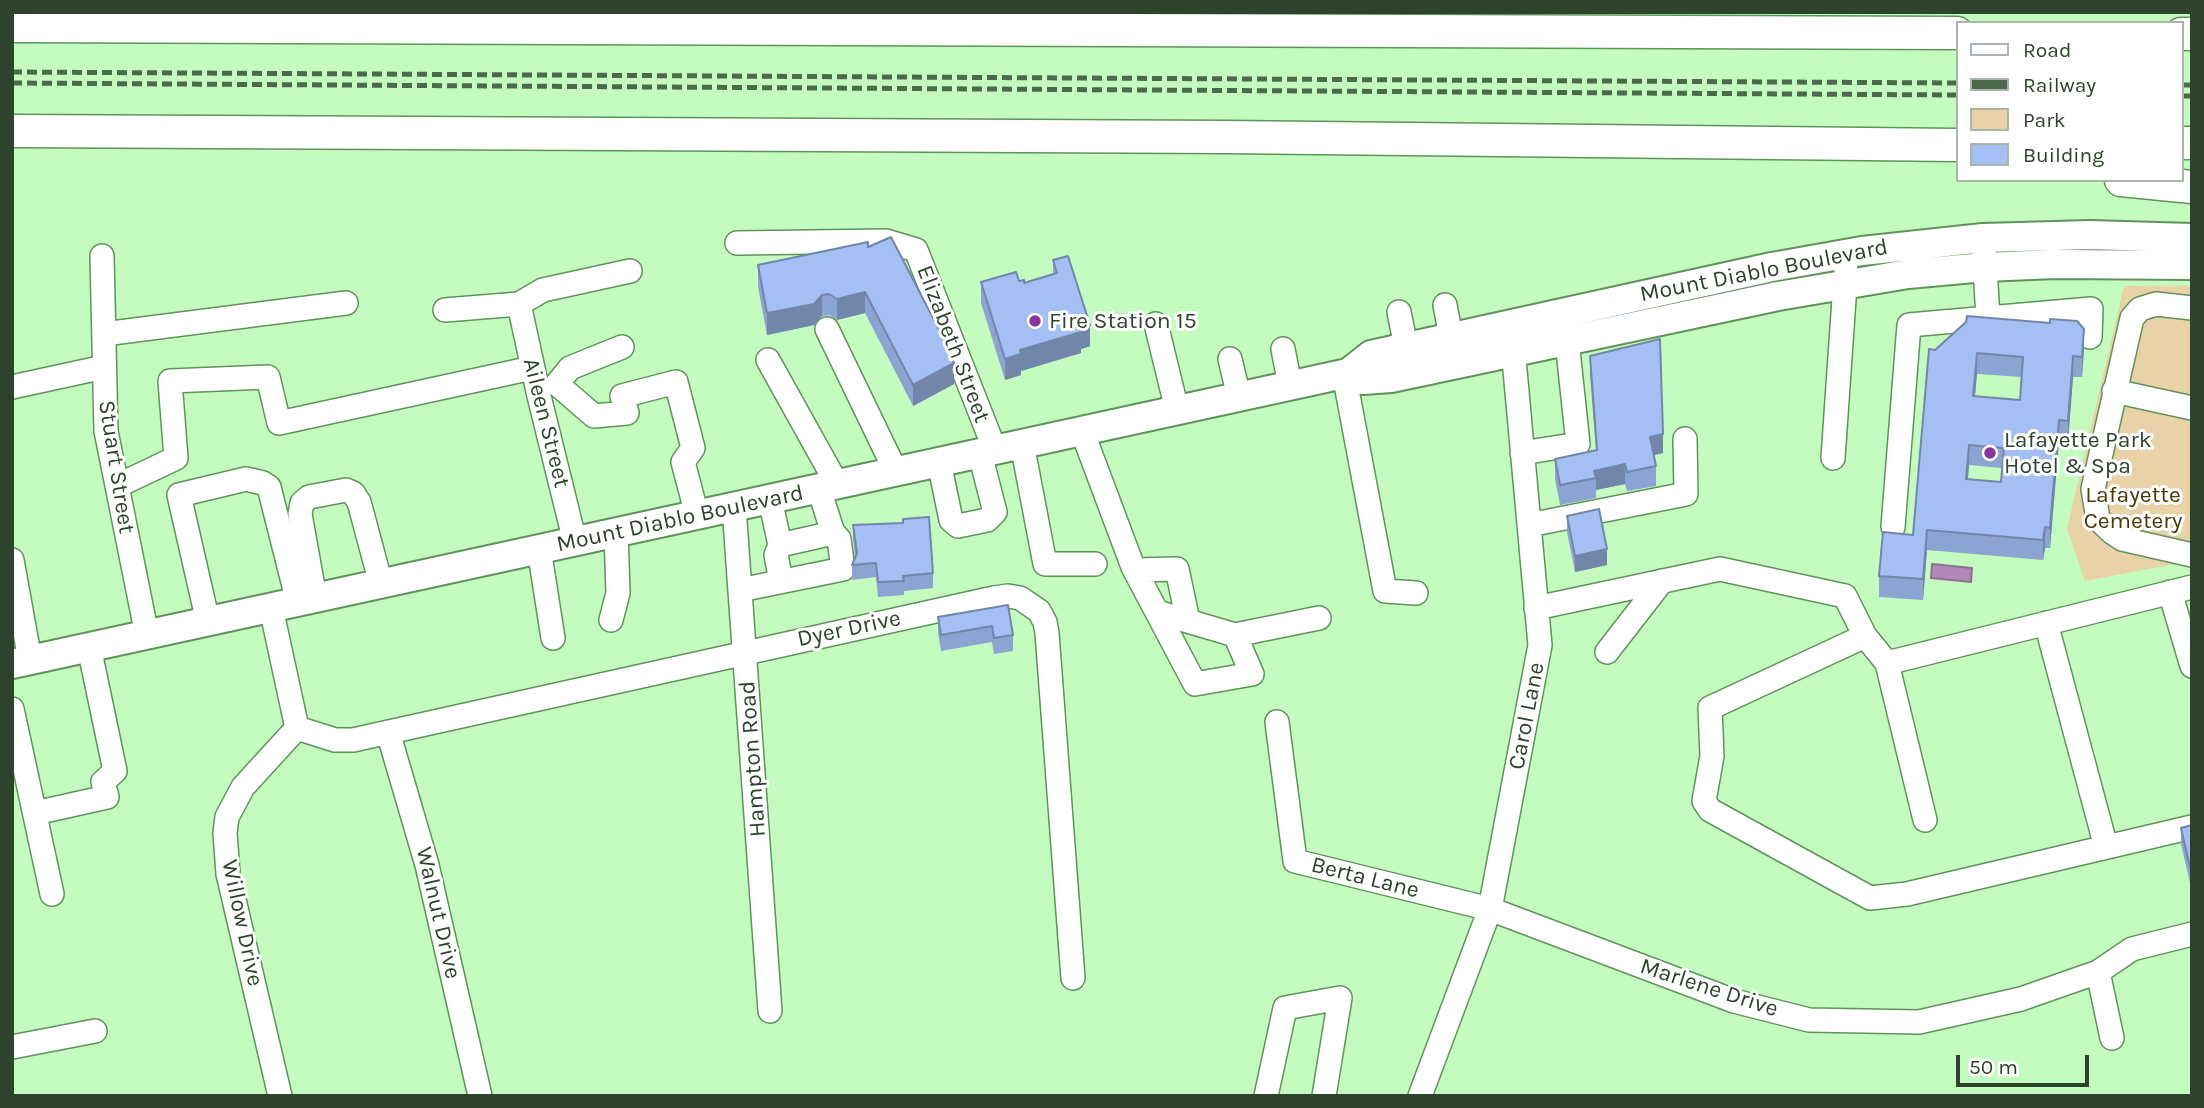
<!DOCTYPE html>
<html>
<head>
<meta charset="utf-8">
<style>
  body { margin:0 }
  #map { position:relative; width:2204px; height:1108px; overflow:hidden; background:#c4fcbf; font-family:Karla,sans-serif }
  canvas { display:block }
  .frame { position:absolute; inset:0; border:14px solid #2d432b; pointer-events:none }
  .legend { position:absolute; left:1956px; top:21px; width:228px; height:161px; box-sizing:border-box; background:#fff; border:2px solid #abb4aa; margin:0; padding:9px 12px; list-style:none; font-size:21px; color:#2d432b }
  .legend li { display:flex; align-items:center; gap:14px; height:35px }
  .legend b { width:35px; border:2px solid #abb4aa }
  .scale { position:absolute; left:1956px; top:1055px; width:133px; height:32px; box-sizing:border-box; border:4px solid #2d432b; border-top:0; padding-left:9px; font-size:21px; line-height:24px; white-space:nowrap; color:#2d432b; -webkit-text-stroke:5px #fff; paint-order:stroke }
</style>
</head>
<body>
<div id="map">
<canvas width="2204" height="1108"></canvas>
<div class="frame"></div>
<ul class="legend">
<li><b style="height:9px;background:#fff"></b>Road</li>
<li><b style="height:9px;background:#4c6949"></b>Railway</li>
<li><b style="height:19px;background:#e9d2a8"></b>Park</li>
<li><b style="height:19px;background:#a3bff3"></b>Building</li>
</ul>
<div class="scale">50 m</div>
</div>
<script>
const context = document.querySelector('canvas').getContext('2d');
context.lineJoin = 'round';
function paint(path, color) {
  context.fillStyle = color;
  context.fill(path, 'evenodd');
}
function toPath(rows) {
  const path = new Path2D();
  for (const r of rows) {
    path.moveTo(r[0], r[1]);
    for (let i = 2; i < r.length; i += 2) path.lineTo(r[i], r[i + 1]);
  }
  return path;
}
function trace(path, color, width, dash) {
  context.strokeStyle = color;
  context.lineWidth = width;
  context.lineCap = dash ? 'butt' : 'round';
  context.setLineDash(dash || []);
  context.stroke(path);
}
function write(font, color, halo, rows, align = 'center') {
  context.font = font + ' Karla,sans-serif';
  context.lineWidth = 6;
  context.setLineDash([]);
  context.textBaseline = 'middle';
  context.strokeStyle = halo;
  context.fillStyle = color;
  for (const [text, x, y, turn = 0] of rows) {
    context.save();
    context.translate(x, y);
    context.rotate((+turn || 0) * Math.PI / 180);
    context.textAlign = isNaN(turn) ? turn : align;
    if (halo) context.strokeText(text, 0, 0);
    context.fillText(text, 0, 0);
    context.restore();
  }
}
paint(toPath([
  [2124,286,2192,286,2192,567,2179,563,2085,581,2067,529]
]), '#e9d2a8');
const water = toPath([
  [1932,564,1972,568,1971,582,1931,578,1932,564]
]);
paint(water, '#b388b9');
trace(water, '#8b738e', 2);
const minor = toPath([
  [737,243,886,241,916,250,995,450],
  [1984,251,1988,318],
  [102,256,106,431,147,635],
  [519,304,539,396,575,542],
  [1445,305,1451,337],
  [2192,308,2156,304,2140,309,2132,318,2093,489,2098,519,2113,533,2122,539,2192,555],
  [445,310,519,304,543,290,630,271],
  [1399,312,1406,347],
  [1156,324,1177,410],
  [827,329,896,472],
  [104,334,346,303],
  [622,347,570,368,557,384,594,416,627,413,622,396,676,382,693,448,683,462,697,515],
  [1283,349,1290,385],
  [1230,359,1239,397],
  [768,360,837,484],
  [1344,374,1385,591,1416,593],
  [12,387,104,367],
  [2114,391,2192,408],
  [1082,431,1133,567,1195,684,1252,674,1235,635,1157,612],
  [1022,444,1045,564,1095,564],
  [1522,453,1578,444,1567,341],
  [1833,458,1846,270],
  [939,462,951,520,958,526,987,520,995,512,980,454],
  [117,486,176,458,170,381,268,377,279,423,532,368],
  [770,499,780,545,776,555,781,581],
  [734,507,770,1011],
  [1529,525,1686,494,1685,439],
  [1893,527,1909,325,2091,309,2090,337],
  [780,545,833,533],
  [539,549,553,638],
  [12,560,30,660],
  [1135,570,1177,569,1188,621],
  [740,590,843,569,839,539,833,533,819,489],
  [2170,592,2192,666],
  [315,598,300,514,302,503,309,497,346,490,353,493,359,502,381,584],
  [271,608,297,728,243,787,227,817,225,833,228,874,280,1096],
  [1536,608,1720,569,1845,596,1865,636,1887,663,1925,820],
  [611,620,618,593,616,532],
  [208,622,179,495,246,479,263,483,269,487,298,602],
  [2046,623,2106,847],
  [1235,635,1319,618],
  [1865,636,1710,708,1712,756,1704,801,1710,810,1870,898,1907,894,2192,827],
  [1607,652,1662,581],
  [1887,663,2192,587],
  [12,709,52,894],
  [1277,722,1295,861,1490,909,1734,1001,1809,1020,1919,1022,2021,999,2098,972,2132,949,2192,934],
  [297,728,335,740,353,740,994,598,1008,596,1020,598,1039,611,1045,622,1047,633,1073,978],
  [388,732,427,865,480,1096],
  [35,813,107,797,103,782,115,771,89,647],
  [2098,972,2112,1038],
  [12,1047,95,1031],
  [1266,1096,1285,1008,1340,998,1324,1096],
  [1420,1096,1490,909,1540,645,1512,337]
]);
const major = toPath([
  [1348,373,1363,380,1391,378,1778,296,1908,274,1985,267,2055,264,2192,265],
  [12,664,1348,373,1371,355,1772,267,1862,251,1983,238,2090,235,2192,238]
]);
const highway = toPath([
  [12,26,1957,33],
  [2181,34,2192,34],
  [12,131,1226,137,1957,145],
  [2181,143,2192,143],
  [2121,180,2192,187]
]);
trace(minor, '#5f935b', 26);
trace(major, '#5f935b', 32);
trace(highway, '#5f935b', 35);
trace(minor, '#fff', 23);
trace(major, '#fff', 28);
trace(highway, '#fff', 32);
trace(toPath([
  [12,72,1957,83],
  [12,83,1957,95],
  [2181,85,2192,85],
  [2181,96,2192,96]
]), '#4c6949', 5, [10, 5]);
paint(toPath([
  [868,247,954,384,913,406,865,313,837,320,829,315,822,316,814,325,767,335,758,287,758,265],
  [1053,260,1090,346,1081,349,1081,353,1021,371,1021,375,1005,380,981,303,981,282,1019,281,1024,283,1053,274],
  [2084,349,2082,377,2073,377,2068,442,2059,441,2050,548,2045,548,2043,560,1927,550,1923,600,1879,597,1879,576,1913,535,1935,350],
  [1977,374,2022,377,2020,400,1975,396],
  [1969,465,2002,468,2001,482,1968,480],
  [1590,356,1663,453,1654,455,1656,466,1656,486,1627,491,1625,484,1596,490,1596,498,1560,505,1555,479,1555,459,1596,451,1590,375],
  [1567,516,1607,565,1575,572,1567,532],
  [853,525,933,573,933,588,904,591,904,595,878,597,876,577,852,580,852,565,855,557,853,539],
  [1008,605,1013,635,1013,651,994,654,992,642,941,651,938,633,938,617],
  [2192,825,2192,892,2181,844,2181,828]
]), '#8ca4d1');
paint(toPath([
  [865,292,865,313,837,320,837,299],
  [822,295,822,316,814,325,767,335,767,313],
  [1090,325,1090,346,1081,349,1081,353,1021,371,1021,375,1005,380,1005,359,1020,350],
  [2084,329,2084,349,2082,377,2082,357],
  [1977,353,1977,374,1973,416,1973,396],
  [2073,356,2073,377,2068,442,2068,421],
  [954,363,954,384,913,406,913,385],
  [2059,420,2059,441,2050,548,2050,528],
  [1663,434,1663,453,1650,456,1650,437],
  [1969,445,1969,465,1966,500,1966,479],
  [1625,464,1625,484,1596,490,1596,478,1594,471],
  [2045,527,2045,548,2043,560,2043,540],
  [1927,530,1927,550,1923,600,1923,579],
  [1607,549,1607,565,1575,572,1575,556]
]), '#7286aa');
const building = toPath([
  [891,237,946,343,954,363,913,385,865,292,837,299,829,294,822,295,814,304,767,313,758,265,868,242,868,247,891,237],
  [1068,256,1090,325,1079,328,1081,332,1020,350,1021,354,1005,359,981,282,1016,272,1019,281,1024,280,1024,283,1057,273,1053,260,1068,256],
  [1967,316,2050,323,2050,319,2077,321,2084,329,2082,357,2073,356,2068,421,2059,420,2050,528,2045,527,2043,540,1927,530,1923,579,1879,576,1883,532,1913,535,1929,349,1935,350,1966,322,1967,316],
  [1977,353,2023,357,2020,400,1973,396,1977,353],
  [1969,445,2004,448,2001,482,1966,479,1969,445],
  [1660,339,1663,434,1650,437,1656,466,1627,472,1625,464,1594,471,1596,478,1560,485,1555,459,1597,450,1590,356,1660,339],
  [1599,509,1607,549,1575,556,1567,516,1599,509],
  [929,517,933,573,903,576,904,581,878,582,876,563,852,565,857,553,853,525,903,523,903,519,929,517],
  [1008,605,1013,635,994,638,992,626,941,635,938,617,1008,605],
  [2192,825,2192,876,2181,828,2192,825]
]);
paint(building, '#a3bff3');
trace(building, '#7286aa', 2);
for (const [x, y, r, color] of [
  [1035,321,7,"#8f329c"],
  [1990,453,7,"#8f329c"]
]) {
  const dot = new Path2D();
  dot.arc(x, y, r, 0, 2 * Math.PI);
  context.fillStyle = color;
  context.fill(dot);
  trace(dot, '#fff', 2.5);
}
write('23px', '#2d432b', '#fff', [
  ["Mount Diablo Boulevard",1764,271,-11],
  ["Elizabeth Street",953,344,69],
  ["Aileen Street",546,423,76],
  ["Stuart Street",116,467,81],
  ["Mount Diablo Boulevard",680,519,-12],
  ["Dyer Drive",849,629,-12],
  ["Carol Lane",1527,716,-79],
  ["Hampton Road",753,759,-94],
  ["Berta Lane",1365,878,14],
  ["Walnut Drive",438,913,77],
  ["Willow Drive",242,923,78],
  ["Marlene Drive",1709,988,18]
]);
write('23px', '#2d432b', '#fff', [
  ["Fire Station 15",1049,321],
  ["Lafayette Park",2004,440],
  ["Hotel & Spa",2004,466]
], 'left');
write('23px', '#4d3705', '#fff', [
  ["Lafayette",2133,495],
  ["Cemetery",2133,521]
]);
</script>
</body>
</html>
